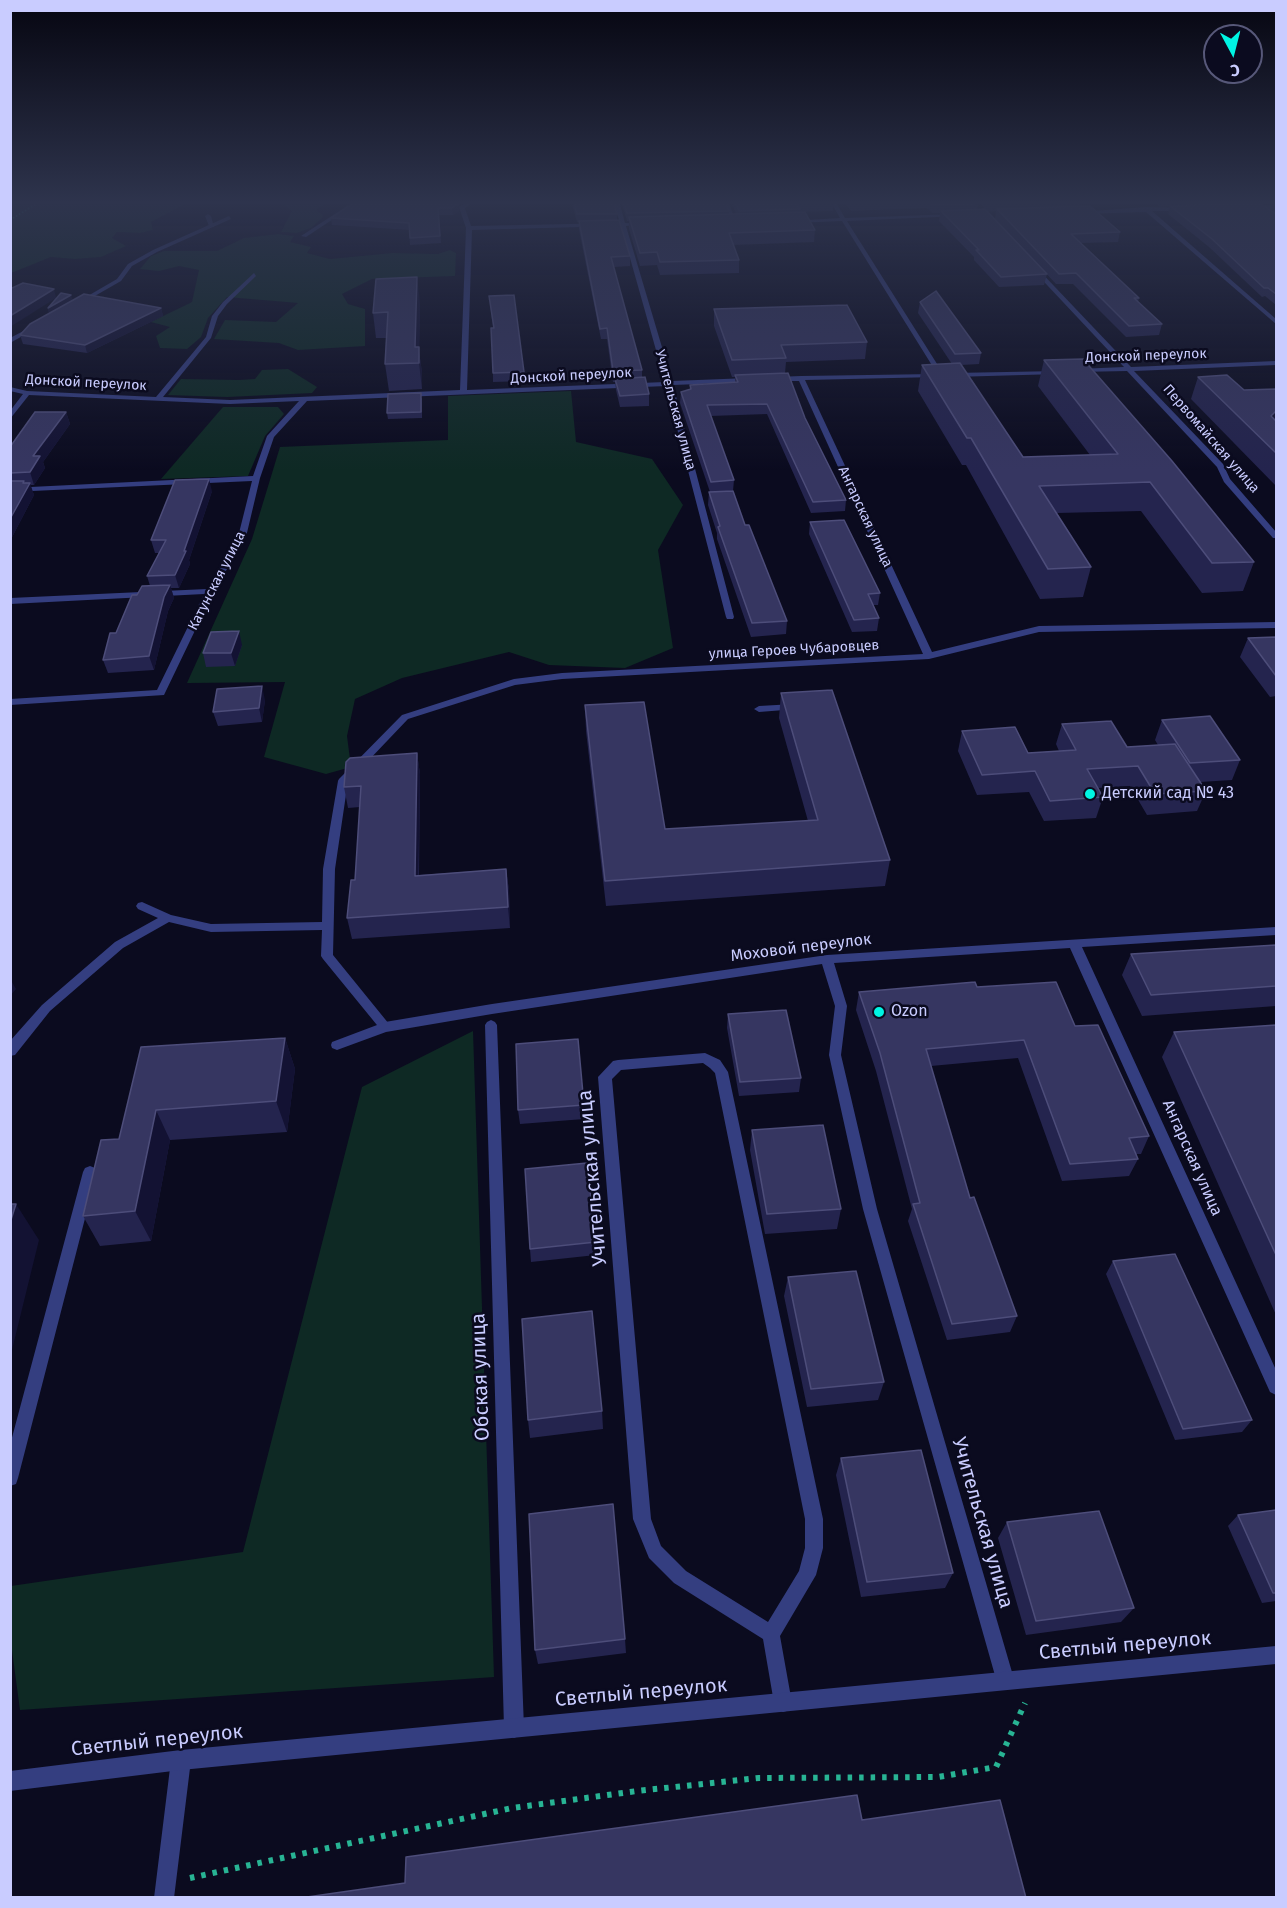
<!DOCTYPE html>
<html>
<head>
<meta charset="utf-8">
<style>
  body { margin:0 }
  #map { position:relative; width:1287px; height:1908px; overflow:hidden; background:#0b0b1f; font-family:"Fira Sans",sans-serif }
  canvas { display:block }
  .frame { position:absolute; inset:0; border:12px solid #c9ccff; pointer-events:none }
  .north { position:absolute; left:1203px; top:24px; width:60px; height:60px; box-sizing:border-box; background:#0b0b1f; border:2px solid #575879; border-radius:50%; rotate:173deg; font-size:16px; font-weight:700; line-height:24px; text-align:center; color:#c9ccff }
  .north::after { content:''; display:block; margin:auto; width:21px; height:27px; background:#00f4e3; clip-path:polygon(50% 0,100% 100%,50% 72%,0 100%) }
</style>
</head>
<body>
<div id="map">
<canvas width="1287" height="1908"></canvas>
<div class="frame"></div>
<div class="north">С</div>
</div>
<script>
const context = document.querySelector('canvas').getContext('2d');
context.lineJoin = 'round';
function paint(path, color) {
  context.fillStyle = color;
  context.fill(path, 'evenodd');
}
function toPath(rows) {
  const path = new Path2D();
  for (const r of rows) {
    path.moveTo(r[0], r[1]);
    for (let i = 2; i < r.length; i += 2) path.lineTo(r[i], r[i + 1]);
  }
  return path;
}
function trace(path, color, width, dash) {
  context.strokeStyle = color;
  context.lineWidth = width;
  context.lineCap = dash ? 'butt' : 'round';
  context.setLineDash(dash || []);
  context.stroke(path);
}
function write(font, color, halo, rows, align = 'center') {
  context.font = font + ' "Fira Sans",sans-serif';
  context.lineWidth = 5;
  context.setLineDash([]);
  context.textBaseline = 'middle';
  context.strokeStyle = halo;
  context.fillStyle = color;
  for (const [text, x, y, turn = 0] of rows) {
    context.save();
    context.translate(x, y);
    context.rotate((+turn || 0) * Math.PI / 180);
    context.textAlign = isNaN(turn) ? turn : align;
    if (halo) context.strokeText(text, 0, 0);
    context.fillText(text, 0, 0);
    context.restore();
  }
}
paint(toPath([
  [11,204,185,204,151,222,153,230,140,233,117,232,112,238,126,246,101,257,75,259,51,257,11,273],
  [278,204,325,204,317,209,317,211,323,215,322,218,311,228,297,233,281,232,292,211,284,205],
  [278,234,294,236,290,242,311,247,307,253,330,259,392,253,438,254,450,250,456,253,455,276,372,279,342,294,348,304,365,309,365,346,298,350,279,343,214,339,225,320,276,322,298,303,227,297,208,318,201,337,187,349,160,348,156,336,170,327,151,322,192,302,199,270,179,266,159,271,140,269,151,256,164,251,217,251,244,238],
  [288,369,317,387,312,393,227,397,168,395,181,379,239,380,255,379,262,370],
  [571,391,576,442,652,459,683,505,658,550,673,648,625,668,549,665,509,652,402,678,355,699,347,736,351,767,326,774,264,757,285,682,187,683,252,539,280,447,448,440,448,396],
  [223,407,278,407,284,414,265,436,248,476,161,479],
  [473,1031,494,1677,20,1710,11,1643,11,1586,243,1552,362,1087]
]), '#0e2924');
trace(toPath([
  [10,220,36,204]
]), '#28b494', 1.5, [1.5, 2]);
trace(toPath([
  [190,1878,512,1808,637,1791,759,1778,938,1777,996,1767,1025,1703]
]), '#28b494', 6, [4.5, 7]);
paint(toPath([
  [208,214,211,216,214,227,209,226,205,216,208,214],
  [794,704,799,707,797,709,759,712,754,709,759,706,794,704],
  [343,778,348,781,335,869,333,955,389,1024,391,1027,389,1030,381,1030,323,959,321,956,322,930,211,932,169,922,123,948,50,1011,15,1055,10,1056,10,1041,42,1005,115,942,158,918,138,909,136,906,138,903,142,902,171,915,211,924,322,922,323,869,338,781,343,778],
  [181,1750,188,1753,191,1760,174,1898,154,1898,171,1760,174,1753,181,1750]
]), '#343e80');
paint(toPath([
  [350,204,356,204,306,237,301,236,350,204],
  [464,204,471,204,465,208,471,226,620,223,614,204,620,204,625,223,647,224,626,226,672,381,749,378,752,380,749,382,673,385,734,617,733,619,727,619,726,617,666,386,307,401,274,437,260,478,246,537,214,591,164,695,10,705,10,699,157,690,204,594,10,604,10,598,207,589,238,537,252,481,10,492,10,488,253,476,267,436,299,401,230,404,29,395,10,419,10,411,23,394,10,391,10,387,27,391,156,397,206,337,212,316,223,302,254,273,256,276,227,304,218,316,211,338,163,397,230,400,460,390,466,228,459,207,464,204],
  [621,226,665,382,467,390,472,230,621,226],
  [724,204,729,204,737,224,732,223,724,204],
  [832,204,837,204,845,218,956,214,959,216,847,221,944,375,943,376,938,375,842,221,794,223,791,221,840,218,832,204],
  [1276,205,1276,209,1247,208,1250,206,1276,205],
  [1146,207,1186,208,1184,211,1152,211,1276,319,1276,324,1146,212,1082,214,1079,212,1146,207],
  [229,216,231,219,157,252,132,266,121,281,79,305,74,304,117,279,128,264,153,250,229,216],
  [1032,267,1036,267,1131,367,1276,361,1276,365,1134,371,1223,464,1230,479,1276,532,1276,538,1273,538,1224,482,1217,467,1127,371,1076,372,1076,370,1078,369,1124,367,1032,269,1032,267],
  [33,326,36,328,35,329,10,343,10,338,33,326],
  [1060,371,1060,373,1058,374,953,377,950,375,953,373,1060,371],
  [935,374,937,375,937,377,805,380,932,652,1039,626,1276,622,1276,628,1039,632,929,659,562,679,515,685,408,719,347,783,339,783,338,781,339,779,402,715,514,679,562,673,923,654,799,381,776,381,773,379,776,377,801,376,935,374],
  [1276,927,1276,935,1082,947,1276,1370,1276,1395,1270,1392,1070,948,834,963,847,1006,841,1055,877,1209,1014,1679,1012,1686,1005,1688,998,1686,996,1679,863,1209,829,1055,835,1006,822,964,492,1014,386,1032,337,1050,332,1048,331,1045,332,1042,385,1022,492,1004,827,955,1276,927],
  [491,1020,495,1022,497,1025,524,1728,521,1735,514,1738,507,1735,504,1728,485,1025,487,1022,491,1020],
  [705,1053,720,1060,728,1072,823,1519,823,1548,816,1575,780,1636,792,1703,790,1710,783,1712,776,1710,774,1703,763,1639,674,1583,649,1558,633,1519,598,1077,613,1061,618,1060,705,1053],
  [703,1063,710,1068,715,1073,805,1519,805,1548,799,1571,768,1622,686,1571,661,1546,651,1519,612,1079,621,1070,703,1063],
  [90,1166,95,1168,97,1172,18,1478,16,1484,10,1486,10,1445,83,1172,85,1168,90,1166]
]), '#343e80');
paint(toPath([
  [1276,1646,1276,1664,181,1770,10,1791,10,1771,181,1750,1276,1646]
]), '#343e80');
paint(toPath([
  [458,204,459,211,453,215,439,215,441,243,410,245,409,230,332,225,331,218],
  [572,204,614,204,617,214,617,220,630,256,630,266,614,267,642,370,642,378,649,394,649,406,620,407,616,390,615,382,613,382,607,339,601,339,579,230,579,222,577,222],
  [622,204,726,204,729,211,729,214,736,214,732,204,833,204,833,211,800,212,815,230,814,242,733,245,739,260,739,273,660,275,657,265,640,266,629,229,629,221,627,221],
  [846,204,978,204,977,210,1047,274,1044,285,999,287,974,260,974,257,939,221,940,213,932,213,927,208,851,211],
  [981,204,1080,204,1080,207,1120,232,1118,242,1081,243,1139,298,1138,302,1162,324,1159,335,1126,337,1073,284,1056,284,995,219,996,211,988,212],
  [1156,204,1261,204,1271,210,1273,204,1276,204,1276,305,1265,296,1262,297,1209,247,1168,214,1170,206,1159,207],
  [489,296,524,372,524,381,493,382,493,328],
  [73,300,161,308,163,316,87,353,23,344,20,335,49,313,48,308],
  [420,302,419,351,422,373,422,389,389,391,385,364,386,338,376,338,373,313],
  [920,302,981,353,979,364,961,365,1023,457,1090,455,1038,386,1044,360,1254,562,1243,591,1202,593,1141,511,1057,513,1091,567,1083,597,1040,599,966,465,962,465,918,391,922,365,952,364,918,313],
  [714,309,867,342,865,359,786,362,785,373,805,418,846,500,845,511,811,513,767,414,710,416,734,480,733,491,745,525,787,621,786,634,751,637,717,539,717,533,708,505,709,492,710,492,680,403,681,392,690,389,690,385,735,383,735,377,732,377,714,326],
  [1198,377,1244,390,1276,389,1276,486,1191,399],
  [422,398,422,418,388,419,387,413],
  [66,412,70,424,43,462,45,468,34,485,30,485,34,495,10,541,10,447],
  [212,491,189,560,190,564,179,588,171,588,174,598,168,611,154,670,108,673,103,660,116,633,137,595,150,586,147,576,159,553,155,553,151,540],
  [810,522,880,593,878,605,873,605,879,618,877,631,852,632,809,534],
  [1276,637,1276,696,1270,697,1240,657,1248,638],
  [242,645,235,666,206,667,203,653],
  [781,693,890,860,885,886,606,906,586,731,585,705,665,829,808,821,779,718],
  [265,700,262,722,218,726,213,712],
  [1162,720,1240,760,1232,780,1200,782,1206,791,1197,811,1147,815,1130,786,1098,788,1103,797,1096,818,1044,821,1029,792,977,795,958,751,962,731,1028,753,1059,751,1056,744,1062,724,1127,747,1158,745,1155,740],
  [417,753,420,774,419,875,506,869,509,890,510,928,352,939,347,918,355,880,360,807,348,808,344,787],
  [1276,945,1276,1006,1142,1016,1122,975,1131,954],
  [977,987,1075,1026,1149,1136,1141,1154,1136,1154,1138,1159,1129,1176,1062,1181,1018,1058,931,1066,970,1198,1017,1316,1010,1332,947,1340,908,1221,912,1209,876,1071,856,1010,859,992],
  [728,1014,801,1078,799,1092,739,1096,727,1028],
  [1276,1025,1276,1315,1162,1057,1174,1032],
  [285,1038,295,1069,287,1132,170,1140,151,1241,100,1246,83,1216,119,1139,141,1047],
  [584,1105,584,1119,520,1124,518,1110],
  [752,1130,841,1209,837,1229,765,1234,750,1150],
  [596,1242,596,1255,531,1262,530,1249],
  [1113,1261,1252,1420,1242,1432,1175,1440,1106,1274],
  [788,1277,884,1382,878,1400,807,1407,784,1296],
  [602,1411,603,1429,530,1438,528,1420],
  [841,1458,953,1573,945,1588,861,1597,836,1475],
  [1276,1510,1276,1601,1262,1603,1228,1526,1238,1515],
  [1007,1522,1134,1608,1121,1622,1026,1635,998,1538],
  [625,1639,626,1653,538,1664,535,1650]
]), '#24244e');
paint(toPath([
  [458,204,459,211,453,215,452,208],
  [417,277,420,302,419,351,422,373,422,389,419,363,415,347],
  [54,289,56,298,10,327,10,316],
  [71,295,73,301,49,314,48,308],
  [161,308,163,316,87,353,85,345],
  [1276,411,1276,426,1271,416],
  [66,412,70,424,43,462,45,468,34,485,30,472,33,456],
  [209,479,212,491,189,560,190,564,179,588,175,575,184,551],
  [24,481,27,488,30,483,34,495,10,541,10,519],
  [170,585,174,598,168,611,154,670,149,656,164,597],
  [239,631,242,645,235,666,231,653],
  [262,686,265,700,262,722,259,708],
  [417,753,420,774,418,897,415,876],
  [506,869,509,890,510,928,508,907],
  [12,982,16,989,10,996,10,984],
  [285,1038,295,1069,287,1132,276,1101],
  [156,1110,170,1140,151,1241,135,1211],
  [16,1204,39,1240,10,1358,10,1223]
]), '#131233');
const building = toPath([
  [352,204,458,204,452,208,438,208,440,236,410,238,409,223,331,218,352,204],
  [574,204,614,204,617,214,577,214,574,204],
  [624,204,726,204,729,211,627,213,624,204],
  [736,204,798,204,797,204,800,209,739,211,736,204],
  [932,204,974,204,933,205,932,204],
  [1233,204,1261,204,1276,214,1276,294,1268,288,1264,288,1212,239,1170,206,1233,204],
  [1090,206,1120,232,1071,234,1139,298,1134,298,1162,324,1129,326,1076,273,1059,274,997,209,1090,206],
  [985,209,1047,274,1001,277,976,250,979,250,941,211,985,209],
  [805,212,815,230,729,233,739,260,660,262,657,252,640,253,629,217,805,212],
  [619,220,630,256,611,257,642,370,613,371,607,328,600,329,579,221,619,220],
  [417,277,415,347,419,347,419,363,385,364,388,312,373,313,376,279,417,277],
  [23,283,54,289,10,316,10,289,23,283],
  [936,291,981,353,955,354,920,302,936,291],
  [61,293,71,295,48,308,61,293],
  [84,294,161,308,85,345,20,335,30,324,84,294],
  [514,295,524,372,493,373,491,328,494,328,489,296,514,295],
  [847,305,867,342,781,345,786,358,732,360,714,309,847,305],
  [1083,359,1172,461,1254,562,1212,563,1150,482,1039,486,1091,567,1048,569,971,438,967,438,922,365,960,363,1023,457,1118,454,1044,360,1083,359],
  [788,373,805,418,846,500,813,502,767,404,707,405,734,480,711,482,681,392,691,389,690,385,738,382,735,375,788,373],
  [1227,375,1244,390,1276,389,1276,411,1271,416,1276,421,1276,453,1198,377,1227,375],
  [645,377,649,394,620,396,615,379,645,377],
  [421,393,421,412,387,413,388,394,421,393],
  [35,412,66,412,33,456,40,456,30,472,10,473,10,447,35,412],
  [209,479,184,551,186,551,175,575,147,576,166,540,151,540,175,480,209,479],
  [10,481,24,481,23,483,30,483,10,519,10,481],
  [733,491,745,525,749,525,787,621,752,623,718,527,720,526,709,492,733,491],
  [844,520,880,593,868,594,879,618,854,620,810,522,844,520],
  [170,585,164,597,149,656,103,660,110,633,116,633,132,595,137,595,142,586,170,585],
  [239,631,231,653,203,653,211,632,239,631],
  [1276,637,1276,676,1248,638,1276,637],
  [262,686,259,708,213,712,217,689,262,686],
  [832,690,890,860,605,881,585,705,644,702,665,829,818,820,781,693,832,690],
  [1210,716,1240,760,1190,763,1162,720,1210,716],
  [1111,721,1127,747,1175,744,1206,791,1155,794,1138,766,1087,769,1103,797,1050,801,1035,771,982,775,962,731,1015,727,1028,753,1076,750,1062,724,1111,721],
  [417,753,415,876,506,869,508,907,347,918,351,880,355,880,361,786,344,787,346,762,350,758,417,753],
  [1276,945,1276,986,1151,995,1131,954,1276,945],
  [975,982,977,987,1056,982,1075,1026,1098,1025,1149,1136,1129,1138,1138,1159,1070,1164,1024,1040,926,1049,970,1198,974,1197,1017,1316,952,1324,913,1204,920,1203,880,1053,859,992,975,982],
  [786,1010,801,1078,740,1082,728,1014,786,1010],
  [1276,1025,1276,1255,1174,1032,1276,1025],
  [285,1038,276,1101,156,1110,135,1211,83,1216,101,1140,119,1139,141,1047,285,1038],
  [578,1039,584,1105,518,1110,516,1044,578,1039],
  [823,1125,841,1209,767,1214,752,1130,823,1125],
  [587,1163,596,1242,530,1249,525,1169,587,1163],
  [10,1204,16,1204,10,1223,10,1204],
  [1175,1254,1252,1420,1183,1429,1113,1261,1175,1254],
  [856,1271,884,1382,811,1389,788,1277,856,1271],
  [592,1311,602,1411,528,1420,522,1319,592,1311],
  [921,1450,953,1573,867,1582,841,1458,921,1450],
  [613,1504,625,1639,535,1650,529,1514,613,1504],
  [1276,1510,1276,1593,1273,1593,1238,1515,1276,1510],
  [1099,1511,1134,1608,1036,1621,1007,1522,1099,1511],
  [857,1795,862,1820,1000,1800,1026,1898,300,1898,405,1883,406,1857,857,1795]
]);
paint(building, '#363661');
trace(building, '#4d4d7a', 1.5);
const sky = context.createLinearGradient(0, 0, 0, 471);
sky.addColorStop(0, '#060611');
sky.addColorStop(0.43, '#2e344d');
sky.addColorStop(1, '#2e344d00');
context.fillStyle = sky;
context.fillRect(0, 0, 1287, 471);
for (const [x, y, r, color] of [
  [1090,794,6,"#00f4e3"],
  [879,1012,6,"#00f4e3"]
]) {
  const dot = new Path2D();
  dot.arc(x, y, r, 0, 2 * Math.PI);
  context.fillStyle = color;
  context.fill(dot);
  trace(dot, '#0b0b1f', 2);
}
write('14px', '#c9ccff', '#0b0b1f', [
  ["Донской переулок",1146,356,-2],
  ["Донской переулок",571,376,-3],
  ["Донской переулок",86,383,3],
  ["Учительская улица",675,410,75],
  ["Первомайская улица",1211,439,49],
  ["Ангарская улица",865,517,65],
  ["Катунская улица",217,581,-63],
  ["улица Героев Чубаровцев",794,650,-3]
]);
write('16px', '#c9ccff', '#0b0b1f', [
  ["Детский сад № 43",1102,794],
  ["Ozon",891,1012]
], 'left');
write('16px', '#c9ccff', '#0b0b1f', [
  ["Моховой переулок",801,948,-7],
  ["Ангарская улица",1192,1158,66]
]);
write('20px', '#c9ccff', '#0b0b1f', [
  ["Учительская улица",593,1178,-95],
  ["Обская улица",481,1377,-92],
  ["Учительская улица",982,1523,74],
  ["Светлый переулок",1125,1646,-5],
  ["Светлый переулок",641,1693,-5],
  ["Светлый переулок",157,1741,-6]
]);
</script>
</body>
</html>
